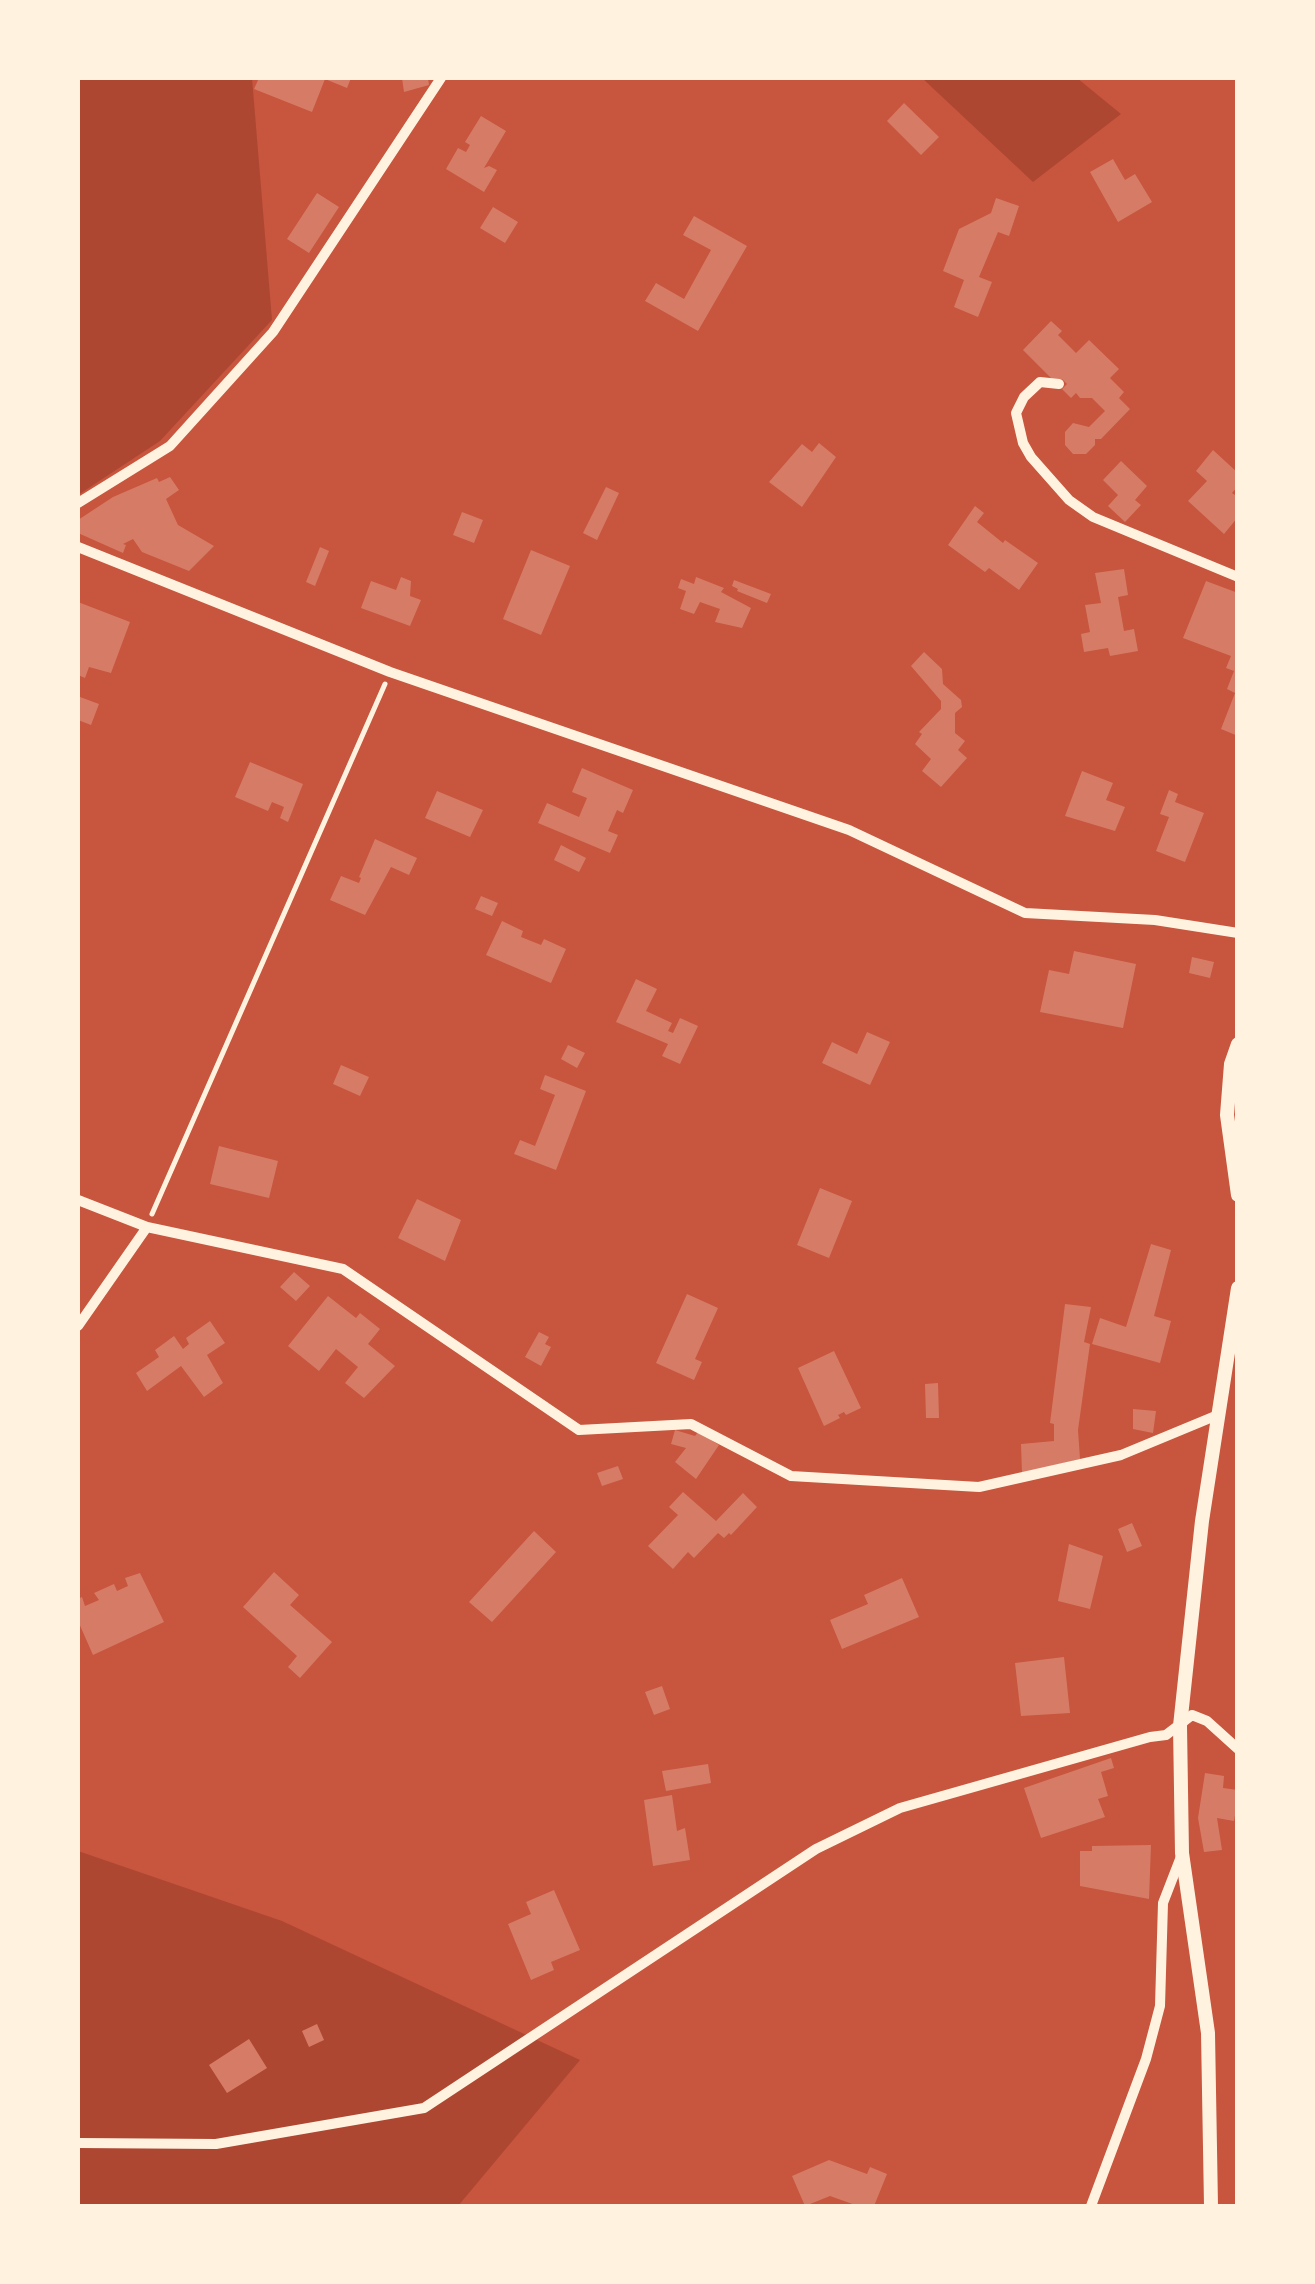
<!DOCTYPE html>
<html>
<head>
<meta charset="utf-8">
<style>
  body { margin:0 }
  #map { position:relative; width:1315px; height:2284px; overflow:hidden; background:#c8553d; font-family:Overpass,sans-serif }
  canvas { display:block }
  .frame { position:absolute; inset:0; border:80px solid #fff3e0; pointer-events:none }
</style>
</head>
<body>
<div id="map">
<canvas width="1315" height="2284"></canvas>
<div class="frame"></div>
</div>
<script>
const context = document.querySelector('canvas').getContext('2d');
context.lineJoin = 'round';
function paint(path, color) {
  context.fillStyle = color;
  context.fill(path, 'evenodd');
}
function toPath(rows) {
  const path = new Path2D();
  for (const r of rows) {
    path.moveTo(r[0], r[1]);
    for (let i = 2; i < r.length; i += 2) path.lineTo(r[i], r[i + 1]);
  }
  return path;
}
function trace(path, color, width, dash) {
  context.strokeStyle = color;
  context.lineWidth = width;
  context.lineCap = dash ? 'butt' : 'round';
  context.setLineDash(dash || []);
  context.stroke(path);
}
paint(toPath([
  [78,78,252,78,272,320,160,441,78,495],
  [922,78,1077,78,1121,114,1033,182],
  [78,1851,282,1921,580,2060,458,2206,78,2206]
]), '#ae4732');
paint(toPath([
  [259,78,351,78,347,88,325,79,312,112,254,89],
  [402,78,428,78,429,85,404,92],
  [904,103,939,137,921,155,887,121],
  [481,116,506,131,484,168,489,166,497,170,484,192,446,169,458,148,466,152,470,145,465,142],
  [1113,159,1125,180,1135,174,1152,202,1118,222,1090,172],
  [317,193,339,207,309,253,287,239],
  [996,198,1019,206,1009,236,998,232,979,277,992,282,978,317,954,307,964,280,943,271,959,229,991,213],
  [493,207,518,222,505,243,480,228],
  [694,216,747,246,698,331,645,301,656,283,684,299,711,250,683,235],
  [1051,321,1062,331,1058,335,1076,353,1089,340,1119,369,1110,378,1124,392,1119,398,1130,409,1101,439,1095,439,1095,445,1086,454,1073,454,1065,445,1065,432,1073,423,1089,427,1105,411,1092,398,1080,398,1076,393,1071,398,1062,389,1067,384,1062,379,1052,379,1023,350],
  [819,443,836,457,802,507,769,482,802,444,812,452],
  [1213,450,1238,473,1238,486,1232,493,1238,497,1238,517,1224,534,1188,501,1207,481,1196,471],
  [1121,461,1147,486,1135,500,1141,505,1125,522,1108,506,1118,495,1103,480],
  [170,477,179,490,166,499,178,525,214,546,189,571,142,552,133,539,123,544,126,545,123,553,78,533,78,520,113,497,157,478,159,482],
  [606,487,619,493,597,540,583,533],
  [975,506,984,513,977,522,1003,543,1005,540,1038,563,1019,590,989,568,985,572,948,545],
  [462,512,483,520,474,543,453,535],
  [320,547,329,551,315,586,306,582],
  [531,550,570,566,541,635,503,619],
  [1124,569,1128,595,1118,597,1124,631,1134,629,1138,651,1110,656,1108,648,1084,652,1081,634,1090,632,1085,605,1101,603,1095,573],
  [401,577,411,581,410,596,421,600,410,626,361,608,371,581,396,590],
  [696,577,724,588,721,592,751,608,742,628,715,622,720,609,700,602,694,614,680,609,686,591,678,588,681,579,694,584],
  [734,580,771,594,767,603,737,591,738,589,732,586],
  [1206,581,1238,593,1238,736,1221,729,1235,693,1227,689,1234,671,1226,668,1231,656,1183,638],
  [78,602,130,622,111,673,89,667,85,678,78,675],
  [924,652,942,669,943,684,961,700,962,707,955,713,955,733,965,741,958,750,967,758,941,787,922,771,931,759,915,744,922,734,919,732,941,709,941,701,911,666],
  [80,697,99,704,91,725,78,720],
  [250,762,303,784,288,822,280,818,284,807,272,802,268,811,235,797],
  [582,768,633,790,623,813,617,810,608,831,618,835,610,853,538,823,547,803,579,817,587,798,572,792],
  [1082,771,1113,783,1106,800,1125,807,1115,831,1065,816],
  [1169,790,1178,794,1175,802,1204,813,1185,862,1156,851,1169,817,1160,814],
  [437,791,483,810,470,837,425,818],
  [375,839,417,858,409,875,391,867,365,915,330,900,341,876,359,883,361,878,359,877],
  [561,845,586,858,579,872,554,860],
  [481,896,498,903,492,916,475,909],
  [502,921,523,931,521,937,541,945,544,939,566,949,551,983,486,955],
  [1074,951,1136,964,1123,1028,1040,1012,1049,970,1069,974],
  [1192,957,1214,962,1210,978,1189,973],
  [636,979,657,989,646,1011,672,1023,668,1031,673,1033,680,1018,698,1026,680,1064,662,1056,668,1044,616,1022],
  [867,1032,890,1042,870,1085,822,1063,832,1042,857,1054],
  [568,1045,585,1053,577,1068,561,1059],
  [341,1065,369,1077,360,1096,333,1084],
  [545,1075,586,1091,556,1170,514,1154,520,1140,535,1146,555,1095,540,1089],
  [219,1146,278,1161,269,1198,210,1184],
  [820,1188,852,1201,829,1258,797,1245],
  [417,1199,461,1220,445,1261,398,1238],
  [1151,1244,1171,1250,1154,1316,1171,1321,1160,1363,1092,1344,1100,1318,1126,1327],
  [294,1272,310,1286,296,1301,280,1287],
  [687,1294,718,1308,695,1359,702,1362,694,1380,656,1363],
  [328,1296,356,1318,360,1313,380,1329,368,1344,395,1366,364,1398,345,1383,358,1367,336,1349,319,1371,288,1346],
  [1065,1304,1091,1307,1084,1342,1090,1344,1078,1430,1080,1459,1022,1473,1021,1444,1054,1441,1054,1424,1050,1423],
  [210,1321,225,1343,207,1355,223,1383,204,1397,181,1366,147,1391,136,1373,159,1357,155,1350,174,1336,183,1349,189,1344,186,1338],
  [539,1332,549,1337,545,1344,551,1347,541,1366,525,1357],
  [834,1351,861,1408,846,1415,844,1412,838,1415,840,1418,824,1426,798,1368],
  [938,1383,939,1418,926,1418,925,1384],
  [1133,1409,1156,1411,1153,1433,1133,1429],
  [675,1430,695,1436,698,1432,719,1445,696,1479,675,1462,686,1448,671,1444],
  [618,1466,623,1479,602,1486,597,1473],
  [683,1492,716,1521,743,1493,757,1507,731,1535,729,1533,724,1538,718,1533,694,1558,688,1552,673,1569,648,1546,678,1515,669,1507],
  [1132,1523,1142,1546,1127,1552,1118,1529],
  [534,1531,556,1552,492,1622,469,1602],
  [1069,1544,1103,1556,1090,1609,1058,1601],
  [274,1572,299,1595,290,1605,332,1642,300,1678,288,1667,297,1656,243,1607],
  [140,1573,164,1622,93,1655,78,1621,78,1599,82,1597,85,1606,99,1600,94,1593,114,1584,117,1591,128,1586,125,1578],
  [902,1578,919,1617,842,1649,830,1620,868,1604,864,1595],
  [1064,1657,1070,1713,1021,1716,1015,1663],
  [662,1686,670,1709,654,1715,645,1692],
  [1111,1758,1114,1768,1101,1772,1108,1796,1098,1799,1105,1817,1041,1838,1024,1788],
  [708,1764,711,1783,666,1791,662,1771],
  [1205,1773,1224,1776,1223,1788,1238,1790,1238,1798,1234,1821,1217,1818,1222,1850,1204,1852,1198,1818],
  [672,1795,677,1831,685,1828,690,1860,653,1866,644,1800],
  [1151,1845,1149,1899,1080,1886,1080,1851,1092,1851,1092,1846],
  [554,1890,580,1950,551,1962,554,1970,531,1980,508,1924,531,1914,526,1902],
  [317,2024,324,2040,309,2047,302,2031],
  [249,2039,267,2068,227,2093,209,2065],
  [829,2160,867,2174,870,2167,887,2174,874,2206,858,2206,830,2196,805,2206,792,2176]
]), '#d67c66');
trace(toPath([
  [152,1214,385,684]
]), '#fff3e0', 5);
trace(toPath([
  [1059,384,1040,382,1024,397,1016,413,1023,443,1031,457,1069,500,1093,517,1238,577],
  [78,503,170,446,273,332,441,78],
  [78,547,390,672,849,830,1025,913,1155,920,1238,933],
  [78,1200,147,1227,343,1269,579,1430,691,1424,791,1476,979,1487,1121,1455,1220,1414],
  [78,1326,147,1227],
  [78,2143,216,2144,424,2108,816,1849,900,1808,1150,1737,1166,1735,1192,1715,1207,1721,1238,1749],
  [1091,2206,1146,2059,1160,2006,1163,1903,1182,1854]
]), '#fff3e0', 10);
trace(toPath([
  [1238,1044,1231,1064,1227,1115,1238,1195],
  [1211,2206,1208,2033,1182,1853,1180,1726,1202,1521,1238,1288]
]), '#fff3e0', 14);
</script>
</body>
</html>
